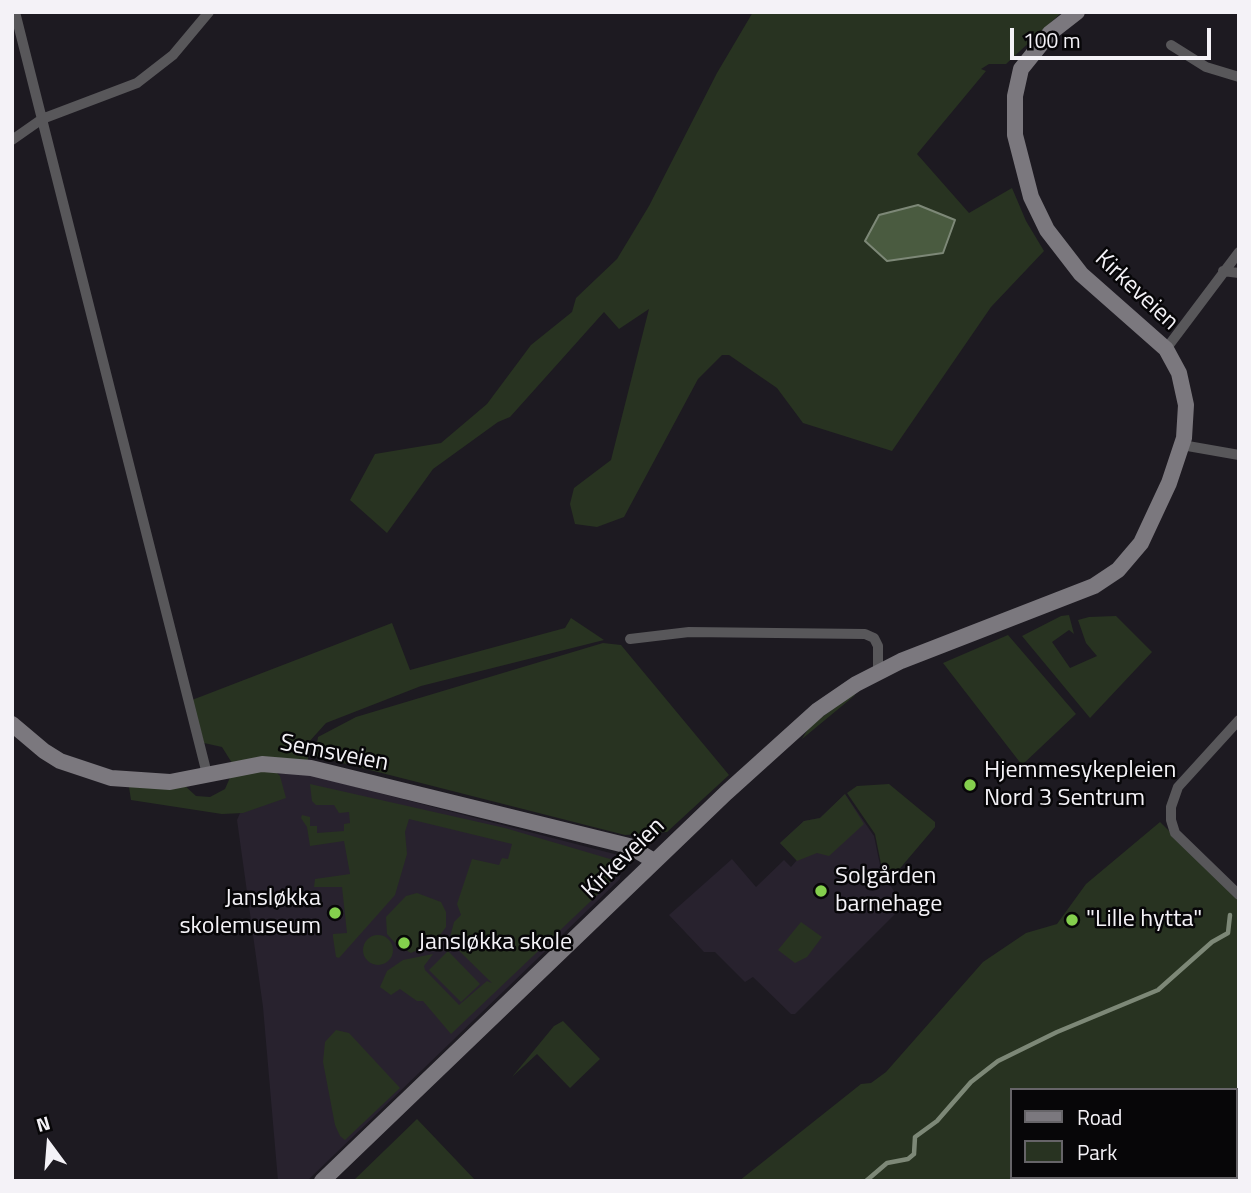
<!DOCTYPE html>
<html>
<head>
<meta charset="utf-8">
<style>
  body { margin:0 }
  #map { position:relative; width:1251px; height:1193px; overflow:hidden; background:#1d1a21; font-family:"Titillium Web",sans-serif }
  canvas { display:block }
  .frame { position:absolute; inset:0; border:14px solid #f4f2f7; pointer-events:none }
  .legend { position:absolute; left:1010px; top:1088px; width:228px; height:91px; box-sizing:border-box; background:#070608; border:2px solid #666468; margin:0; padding:9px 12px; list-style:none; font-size:21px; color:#f4f2f7 }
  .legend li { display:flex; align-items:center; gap:14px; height:35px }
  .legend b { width:35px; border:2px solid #666468 }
  .north { position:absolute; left:14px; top:1109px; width:70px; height:70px; -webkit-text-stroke:5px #070608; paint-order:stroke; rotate:344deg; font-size:19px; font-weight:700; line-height:28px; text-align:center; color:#f4f2f7 }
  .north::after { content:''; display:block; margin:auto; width:24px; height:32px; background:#f4f2f7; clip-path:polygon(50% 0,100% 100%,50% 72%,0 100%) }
  .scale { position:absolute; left:1010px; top:28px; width:201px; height:32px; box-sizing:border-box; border:4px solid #f4f2f7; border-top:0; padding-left:9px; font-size:21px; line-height:24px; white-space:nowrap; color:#f4f2f7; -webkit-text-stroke:5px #070608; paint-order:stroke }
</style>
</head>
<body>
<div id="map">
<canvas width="1251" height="1193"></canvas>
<div class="frame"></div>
<ul class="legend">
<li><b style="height:9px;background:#7b787e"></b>Road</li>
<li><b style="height:19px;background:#283321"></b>Park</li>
</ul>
<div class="north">N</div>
<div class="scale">100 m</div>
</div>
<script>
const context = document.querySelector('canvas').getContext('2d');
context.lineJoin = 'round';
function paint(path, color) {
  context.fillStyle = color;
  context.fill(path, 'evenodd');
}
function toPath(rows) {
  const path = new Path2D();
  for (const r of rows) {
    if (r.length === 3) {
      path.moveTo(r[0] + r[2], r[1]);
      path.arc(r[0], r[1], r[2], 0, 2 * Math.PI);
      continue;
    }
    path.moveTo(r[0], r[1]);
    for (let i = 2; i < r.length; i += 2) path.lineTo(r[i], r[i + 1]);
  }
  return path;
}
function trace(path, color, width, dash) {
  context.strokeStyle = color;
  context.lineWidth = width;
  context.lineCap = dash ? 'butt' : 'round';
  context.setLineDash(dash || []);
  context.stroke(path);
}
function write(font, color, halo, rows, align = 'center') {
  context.font = font + ' "Titillium Web",sans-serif';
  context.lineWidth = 5;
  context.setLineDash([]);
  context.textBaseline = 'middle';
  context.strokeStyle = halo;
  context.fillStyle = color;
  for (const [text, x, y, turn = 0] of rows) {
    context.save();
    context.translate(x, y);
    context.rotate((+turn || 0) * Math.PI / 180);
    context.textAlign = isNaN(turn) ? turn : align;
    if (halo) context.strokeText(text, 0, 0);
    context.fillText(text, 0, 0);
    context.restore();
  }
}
paint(toPath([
  [298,772,622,856,620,879,307,1181,278,1181,263,1007,237,820,256,777],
  [845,794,874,836,881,870,903,906,795,1014,791,1014,753,977,745,982,715,952,704,952,669,915,732,859,756,887,784,860,791,867,797,860,780,843,804,821,820,818]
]), '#28222e');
paint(toPath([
  [753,12,1062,12,1006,64,989,64,981,69,986,71,917,154,969,213,1012,188,1026,221,1044,251,991,307,892,451,803,423,777,388,729,355,722,355,698,379,624,517,597,527,575,524,570,504,574,488,611,460,649,309,619,329,604,312,510,417,498,422,433,469,387,533,350,500,375,454,441,443,487,404,531,345,572,312,576,298,617,259,649,206,717,73],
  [1069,615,1074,634,1069,630,1052,642,1070,668,1097,656,1086,643,1078,620,1089,617,1116,616,1152,652,1090,718,1022,636,1061,616],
  [571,618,604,640,421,686,326,723,308,743,308,763,232,763,222,747,204,743,192,700,392,623,410,670,565,628],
  [1008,635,1076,714,1022,765,943,663],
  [603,643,621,645,729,775,667,832,625,835,315,756,318,737,356,717],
  [858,690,854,696,802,739,809,727],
  [274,770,280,776,286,798,243,813,222,814,131,800,129,787,184,785,196,796,210,797,225,789,232,773],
  [310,784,505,828,617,861,615,878,451,1034,423,1001,417,1001,400,989,391,995,380,987,387,971,403,960,433,954,424,966,425,970,459,1005,487,981,492,983,449,941,454,922,461,915,457,904,472,859,499,865,502,858,508,859,512,844,409,819,405,832,407,854,395,895,339,958,336,957,333,937,333,934,347,933,342,887,314,887,315,879,350,874,344,841,310,846,307,827,301,818,302,815,310,817,310,826,317,826,317,833,344,831,344,824,350,823,349,812,339,813,334,805,316,805,312,801],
  [889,784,935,822,935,827,891,879,882,869,875,834,847,793,857,786],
  [845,794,864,824,829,856,817,853,797,861,780,843,804,821,820,818],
  [1160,822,1239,900,1239,1158,1235,1156,1235,1090,1011,1090,1011,1177,1158,1177,1153,1181,739,1181,861,1084,871,1083,886,1072,983,962,1026,933,1057,924,1086,884],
  [417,893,441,902,446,912,446,927,434,943,411,953,397,945,387,934,386,917,406,896],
  [801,922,822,937,807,957,795,963,778,950],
  [378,950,15],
  [448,951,480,984,461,1002,429,970],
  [563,1021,600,1059,570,1088,537,1054,512,1077,554,1026],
  [336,1030,349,1033,400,1088,345,1140,340,1136,335,1125,323,1062,325,1042],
  [417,1119,476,1181,353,1181]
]), '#283321');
const water = toPath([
  [918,205,955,220,943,253,887,261,865,241,879,215,918,205]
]);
paint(water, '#4a5b40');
trace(water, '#7d8877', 2);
trace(toPath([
  [866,1181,887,1163,908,1159,914,1154,915,1137,937,1121,971,1082,998,1061,1057,1032,1158,990,1212,942,1228,933,1230,915]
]), '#7d8877', 4.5);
trace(toPath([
  [15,12,207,774],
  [1171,45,1206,67,1239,77],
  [12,140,42,119,137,83,173,55,209,12],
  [1223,271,1239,273],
  [1166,349,1239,252],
  [1182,445,1239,455],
  [630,639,689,632,865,634,874,638,878,646,878,672],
  [1239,720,1178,787,1171,807,1171,820,1175,833,1239,895]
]), '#58575a', 10);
trace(toPath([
  [12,724,44,751,60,761,111,778,170,782,262,764,311,768,629,846,654,861],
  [322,1181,726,793,818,710,856,684,901,661,1094,586,1118,570,1141,543,1169,483,1184,438,1186,405,1179,373,1166,349,1081,274,1047,230,1031,197,1015,135,1015,96,1021,69,1050,33,1077,12]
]), '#7b787e', 16);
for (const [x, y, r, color] of [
  [970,785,7,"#84cf4d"],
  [821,891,7,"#84cf4d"],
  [335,913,7,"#84cf4d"],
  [1072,920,7,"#84cf4d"],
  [404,943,7,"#84cf4d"]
]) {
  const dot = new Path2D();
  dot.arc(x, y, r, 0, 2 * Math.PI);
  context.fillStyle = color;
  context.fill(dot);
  trace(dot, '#070608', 2.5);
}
write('24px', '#f4f2f7', '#070608', [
  ["Kirkeveien",1136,291,43],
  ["Semsveien",334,754,11],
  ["Kirkeveien",624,859,-44]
]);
write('24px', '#f4f2f7', '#070608', [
  ["Hjemmesykepleien",984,771],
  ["Nord 3 Sentrum",984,799],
  ["Solgården",835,877],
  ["barnehage",835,905],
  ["Jansløkka",321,899,"right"],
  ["skolemuseum",321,927,"right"],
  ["\"Lille hytta\"",1086,920],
  ["Jansløkka skole",418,943]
], 'left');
</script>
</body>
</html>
